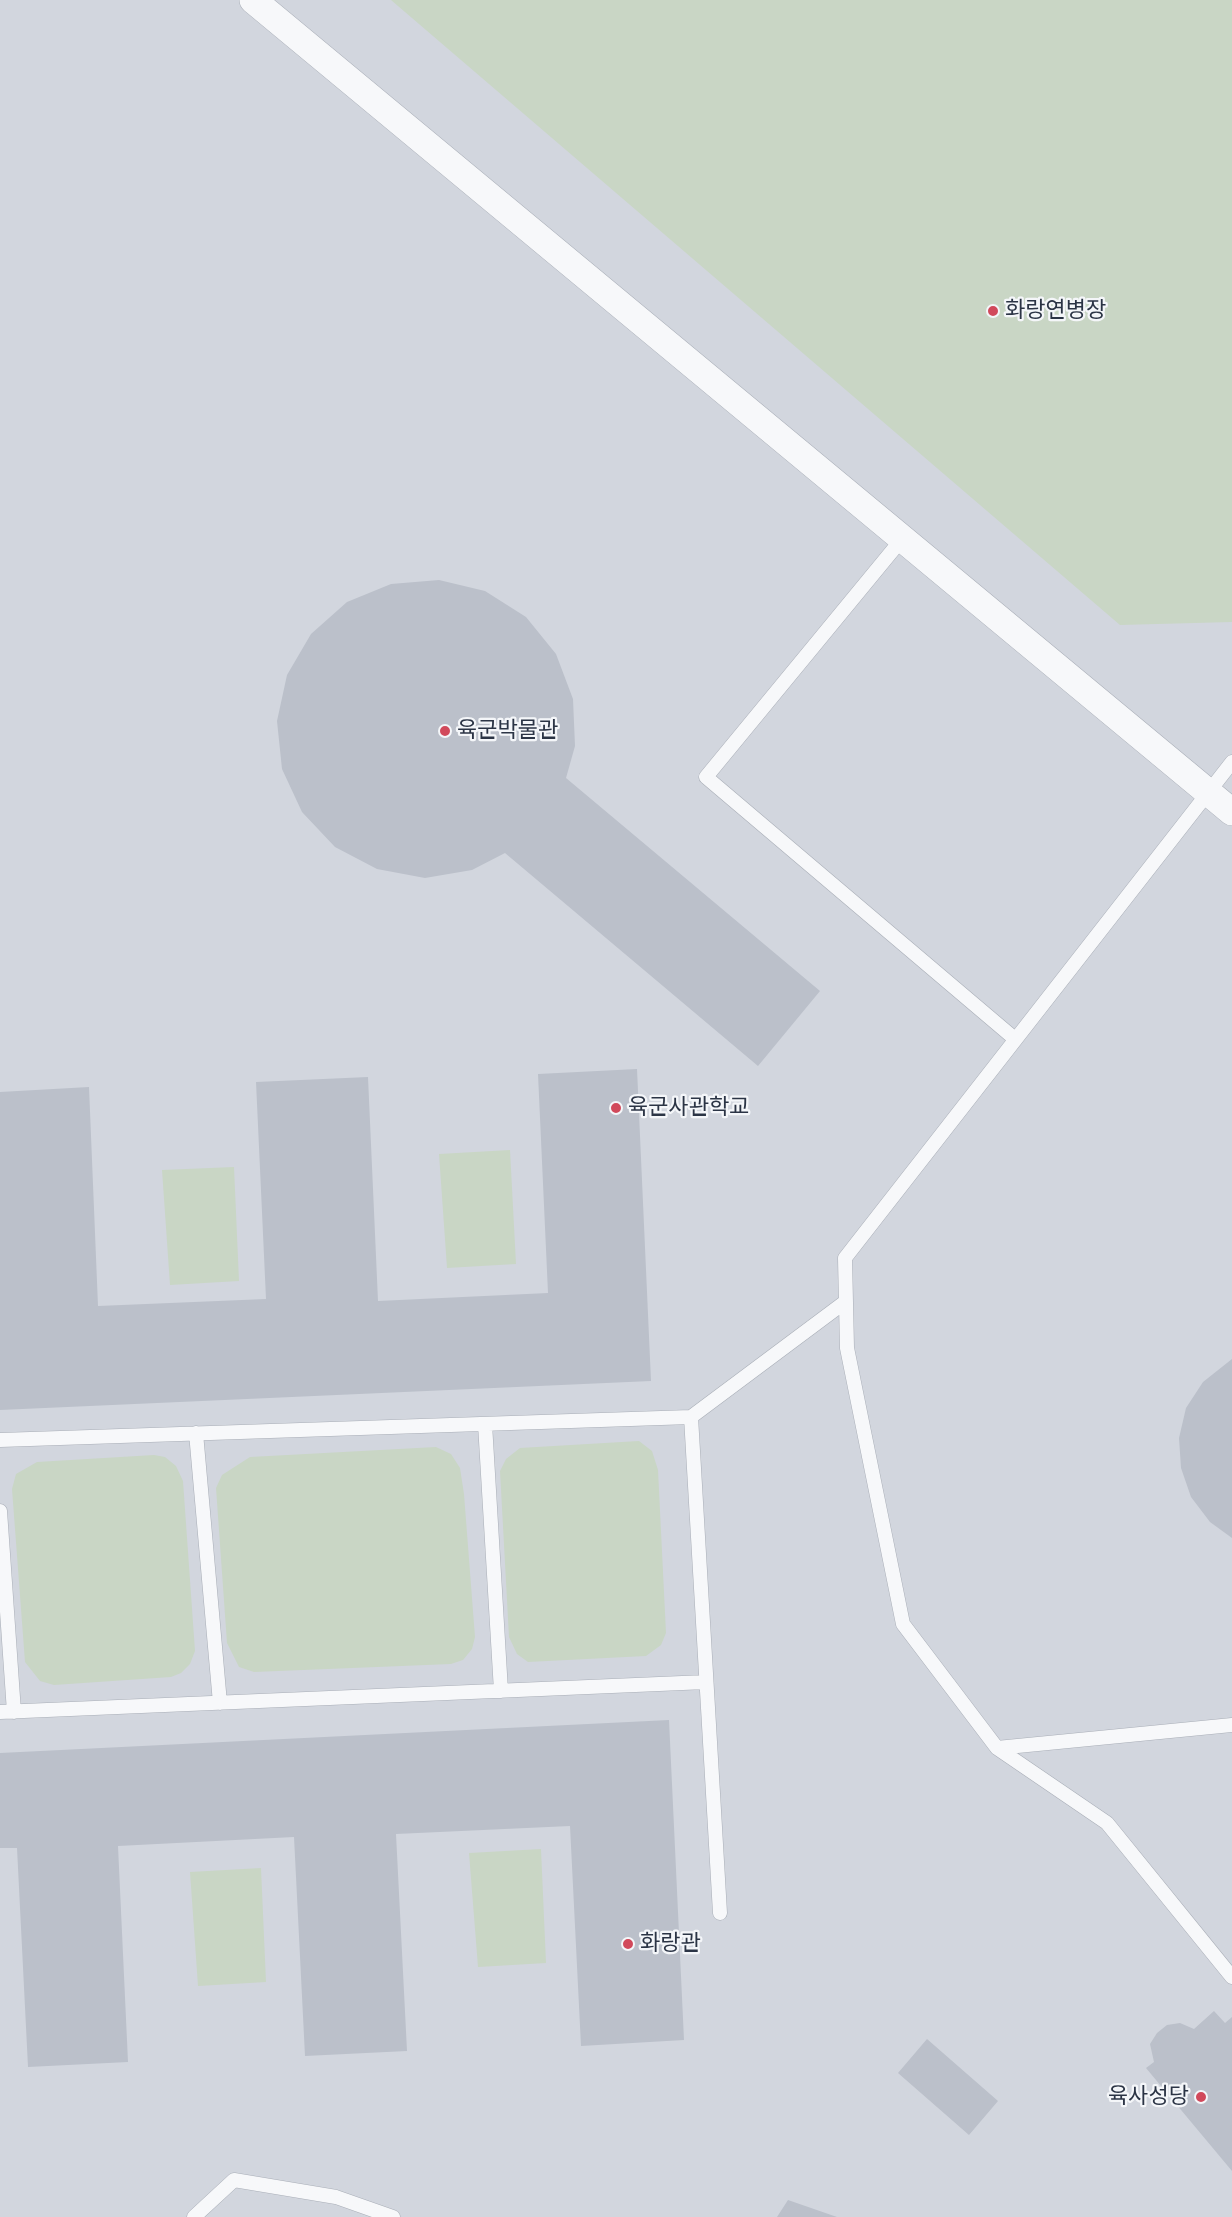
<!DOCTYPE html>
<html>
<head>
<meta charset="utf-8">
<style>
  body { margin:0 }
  canvas { display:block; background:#e4e7ec }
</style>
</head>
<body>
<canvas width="1232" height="2217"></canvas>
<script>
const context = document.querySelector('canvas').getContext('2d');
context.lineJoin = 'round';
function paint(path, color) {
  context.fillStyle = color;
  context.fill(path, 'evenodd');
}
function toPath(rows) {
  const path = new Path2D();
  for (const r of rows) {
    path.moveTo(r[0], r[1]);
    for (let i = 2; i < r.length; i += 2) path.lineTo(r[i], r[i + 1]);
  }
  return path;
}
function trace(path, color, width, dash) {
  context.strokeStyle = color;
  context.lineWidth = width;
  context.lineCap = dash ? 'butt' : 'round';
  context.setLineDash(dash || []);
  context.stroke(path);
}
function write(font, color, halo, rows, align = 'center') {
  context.font = font + ' "PT Sans Narrow","Noto Sans KR",sans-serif';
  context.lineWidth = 4.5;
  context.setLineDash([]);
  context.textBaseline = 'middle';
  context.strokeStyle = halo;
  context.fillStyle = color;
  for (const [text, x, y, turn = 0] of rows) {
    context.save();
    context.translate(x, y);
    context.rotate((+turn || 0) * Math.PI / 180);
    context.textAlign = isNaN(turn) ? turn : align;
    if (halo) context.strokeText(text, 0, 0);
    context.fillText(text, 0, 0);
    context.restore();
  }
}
paint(toPath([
  [0,0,1232,0,1232,2217,0,2217]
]), '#d2d6de');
paint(toPath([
  [391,0,1232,0,1232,622,1120,625],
  [510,1150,516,1264,447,1268,439,1154],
  [234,1167,239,1281,170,1285,162,1170],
  [639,1441,652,1451,658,1470,666,1633,661,1645,646,1656,528,1662,517,1654,509,1637,500,1471,506,1459,520,1448],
  [436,1447,451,1454,460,1468,464,1494,475,1637,472,1649,463,1660,451,1664,254,1672,239,1667,227,1643,216,1488,222,1475,250,1457],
  [154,1455,165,1457,176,1466,183,1481,195,1651,190,1664,181,1673,171,1677,54,1685,40,1681,25,1662,12,1489,16,1474,37,1462],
  [541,1849,546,1963,478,1967,469,1853],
  [261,1868,266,1982,198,1986,190,1872]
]), '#c9d6c5');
paint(toPath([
  [439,580,485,591,526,617,556,654,573,699,575,746,566,778,820,991,758,1066,505,853,472,870,425,878,377,869,335,847,302,812,282,769,277,721,287,675,311,634,347,602,391,584],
  [637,1069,651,1381,0,1410,0,1092,89,1087,98,1306,266,1299,256,1082,368,1077,378,1301,548,1293,538,1074],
  [1232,1359,1232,1538,1210,1522,1191,1497,1181,1468,1179,1438,1186,1408,1203,1382],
  [669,1720,684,2040,581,2046,570,1826,396,1834,407,2051,305,2056,294,1837,118,1846,128,2062,28,2067,17,1848,0,1848,0,1753],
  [1214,2011,1225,2023,1232,2017,1232,2171,1146,2068,1154,2062,1150,2044,1157,2033,1167,2025,1180,2023,1194,2029],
  [927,2039,998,2101,969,2135,898,2073],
  [788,2200,837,2217,777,2217]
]), '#bbc0ca');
const service = toPath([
  [902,539,706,777,1015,1039],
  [1232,762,845,1258,847,1348,903,1624,997,1748,1107,1823,1232,1977],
  [691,1417,720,1913],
  [485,1424,501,1691],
  [196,1433,220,1703],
  [0,1440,691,1417,845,1302],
  [0,1511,14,1712],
  [0,1712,706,1682],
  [997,1748,1232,1725],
  [194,2217,234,2180,336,2197,393,2217]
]);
const minor = toPath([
  [253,0,1232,812]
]);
trace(service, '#a9aeb7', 15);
trace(minor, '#a9aeb7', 28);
trace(service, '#f7f8fa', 14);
trace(minor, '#f7f8fa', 27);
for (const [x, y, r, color] of [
  [993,311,6,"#d1495b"],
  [445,731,6,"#d1495b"],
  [616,1108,6,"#d1495b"],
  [628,1944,6,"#d1495b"],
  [1201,2097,6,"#d1495b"]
]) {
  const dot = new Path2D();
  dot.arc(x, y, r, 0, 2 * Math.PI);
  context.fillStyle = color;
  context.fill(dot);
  trace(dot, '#f4f6f9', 2);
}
write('22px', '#2b3445', '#f4f6f9', [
  ["화랑연병장",1005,311],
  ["육군박물관",457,731],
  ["육군사관학교",628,1108],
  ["화랑관",640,1944],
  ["육사성당",1189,2097,"right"]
], 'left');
</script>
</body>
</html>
